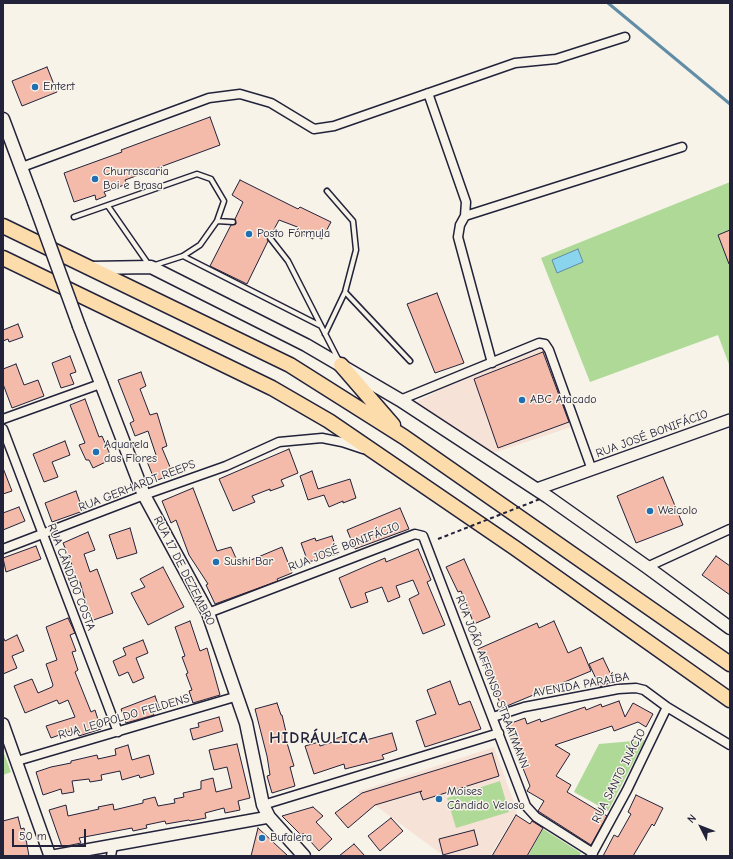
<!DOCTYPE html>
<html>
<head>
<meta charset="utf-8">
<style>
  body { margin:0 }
  #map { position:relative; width:733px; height:859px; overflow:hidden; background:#f7f3e8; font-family:"Comic Neue",sans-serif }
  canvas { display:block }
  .frame { position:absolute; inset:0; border:4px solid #22223b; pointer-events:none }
  .north { position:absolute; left:681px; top:807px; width:40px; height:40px; -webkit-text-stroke:3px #f7f3e8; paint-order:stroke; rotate:312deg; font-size:11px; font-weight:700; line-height:16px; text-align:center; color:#22223b }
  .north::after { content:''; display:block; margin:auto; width:14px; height:18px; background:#22223b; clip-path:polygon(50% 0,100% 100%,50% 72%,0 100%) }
  .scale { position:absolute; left:12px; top:829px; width:74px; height:18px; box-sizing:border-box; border:2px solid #22223b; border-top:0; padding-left:5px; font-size:12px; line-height:14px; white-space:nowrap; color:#22223b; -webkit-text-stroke:3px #f7f3e8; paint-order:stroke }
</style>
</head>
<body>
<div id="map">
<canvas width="733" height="859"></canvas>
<div class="frame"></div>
<div class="north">N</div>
<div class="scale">50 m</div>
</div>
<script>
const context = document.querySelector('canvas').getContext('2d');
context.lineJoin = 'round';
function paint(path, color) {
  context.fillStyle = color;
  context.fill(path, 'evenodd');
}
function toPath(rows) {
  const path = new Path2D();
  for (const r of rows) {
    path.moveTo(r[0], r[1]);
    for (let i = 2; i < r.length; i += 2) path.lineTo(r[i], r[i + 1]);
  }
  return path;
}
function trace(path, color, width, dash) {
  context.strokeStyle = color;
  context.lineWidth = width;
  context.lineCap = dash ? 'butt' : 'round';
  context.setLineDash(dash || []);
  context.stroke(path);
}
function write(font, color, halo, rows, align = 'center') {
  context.font = font + ' "Comic Neue",sans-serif';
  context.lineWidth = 3;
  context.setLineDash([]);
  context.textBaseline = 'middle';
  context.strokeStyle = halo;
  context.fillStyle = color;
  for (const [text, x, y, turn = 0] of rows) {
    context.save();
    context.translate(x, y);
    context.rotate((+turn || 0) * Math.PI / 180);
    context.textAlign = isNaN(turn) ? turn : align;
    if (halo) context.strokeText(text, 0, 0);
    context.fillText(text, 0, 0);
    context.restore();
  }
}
paint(toPath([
  [545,347,574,426,493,453,416,402,444,388],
  [494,747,517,811,490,856,444,856,357,792]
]), '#f6e2d6');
paint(toPath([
  [730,182,730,367,718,335,590,382,541,258],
  [645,740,608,811,574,792,599,744],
  [3,751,11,772,3,775],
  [500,781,509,812,456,828,447,798],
  [543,829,581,853,579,856,528,856]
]), '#aed996');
const water = toPath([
  [578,249,583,262,557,273,552,260,578,249]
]);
paint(water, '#8bd4ed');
trace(water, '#618da6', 1);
trace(toPath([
  [608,3,730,104]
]), '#618da6', 3);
const building = toPath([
  [47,67,57,92,22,106,12,81,47,67],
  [210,117,220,145,125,180,127,184,104,192,106,196,96,200,95,195,74,202,64,173,122,152,121,150,210,117],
  [240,180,298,209,300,207,331,222,322,239,315,236,313,239,298,232,300,228,279,220,271,235,267,236,268,241,247,284,210,266,231,225,236,224,235,219,243,202,232,195,240,180],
  [730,230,730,263,729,264,718,235,730,230],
  [437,293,464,363,435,373,407,304,437,293],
  [18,324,23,337,9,342,8,339,3,341,3,330,18,324],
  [543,352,569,422,498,448,474,379,543,352],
  [70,356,76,372,70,374,74,384,61,388,52,363,70,356],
  [16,364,24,385,38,380,44,396,12,408,3,384,3,369,16,364],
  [141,372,146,386,140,389,150,415,157,413,167,446,162,448,173,474,155,481,146,459,156,455,148,431,135,436,130,423,134,421,118,380,141,372],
  [85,399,99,437,102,436,112,459,93,468,89,460,86,460,79,445,85,443,70,405,85,399],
  [65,441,70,455,52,462,58,477,44,482,33,454,65,441],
  [289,449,298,473,281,480,284,486,270,491,270,489,252,496,255,502,233,511,219,479,289,449],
  [3,468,12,491,3,494,3,468],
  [312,471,318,489,350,479,356,498,343,503,343,501,329,507,324,495,308,500,300,476,312,471],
  [663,477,683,525,636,543,617,496,663,477],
  [193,488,217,551,231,547,239,565,282,547,292,573,277,579,278,581,215,604,206,585,208,584,189,555,176,520,171,523,162,501,193,488],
  [76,491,83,511,52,522,45,503,76,491],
  [19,507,25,521,3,530,3,513,19,507],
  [400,508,409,529,355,549,347,530,400,508],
  [130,528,137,553,117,559,109,535,130,528],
  [88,532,95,550,84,554,90,572,97,569,113,613,91,621,80,582,77,583,71,565,72,565,63,543,88,532],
  [332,536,338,554,308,562,301,543,315,538,316,541,332,536],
  [36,546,41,559,6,572,3,558,36,546],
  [418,549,431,580,427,582,445,625,423,634,409,599,419,594,413,580,396,586,400,597,388,602,382,587,365,593,368,602,351,608,339,578,371,564,385,558,386,562,418,549],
  [716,556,730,566,730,595,702,575,716,556],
  [464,559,490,617,474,624,461,591,458,592,446,567,464,559],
  [163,567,184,607,148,625,131,593,145,587,140,579,163,567],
  [68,618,75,633,70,635,76,651,72,652,78,670,75,672,91,712,95,710,101,729,79,736,76,729,51,738,46,726,75,717,68,700,59,704,57,700,25,713,14,686,32,679,38,693,52,687,53,685,46,664,57,660,46,627,68,618],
  [190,621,200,651,207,648,220,695,193,703,189,691,192,690,186,674,188,673,182,657,185,656,175,627,190,621],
  [554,621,568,653,581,647,591,671,502,708,478,649,537,623,539,628,554,621],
  [17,635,24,651,12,656,17,668,3,674,3,637,5,641,17,635],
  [143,640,148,653,136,658,144,678,133,683,128,672,119,676,113,661,126,655,123,648,143,640],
  [603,658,614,681,600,687,589,664,603,658],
  [450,681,459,705,470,701,481,729,425,747,416,721,436,714,427,690,450,681],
  [155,696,160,710,153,713,154,715,126,723,121,709,155,696],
  [619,701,625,717,633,703,653,714,646,727,638,722,614,731,612,726,555,745,570,754,556,776,571,785,567,792,607,816,591,845,538,811,544,801,527,791,530,786,506,725,525,718,527,724,540,719,541,722,585,707,586,710,601,704,602,707,619,701],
  [277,703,281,715,282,715,286,732,284,733,294,766,290,767,295,786,272,793,267,776,270,775,267,756,255,709,277,703],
  [219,717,223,731,193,740,190,729,199,727,198,723,219,717],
  [392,733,397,750,382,755,384,759,345,769,344,764,314,774,305,746,319,742,320,746,336,741,335,739,348,734,351,744,392,733],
  [237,744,250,798,238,801,240,810,225,813,224,808,205,813,206,818,190,821,189,820,166,824,165,821,146,825,147,828,133,831,132,828,79,838,81,843,62,847,49,810,66,805,68,816,99,809,98,807,113,804,114,810,143,803,143,800,155,797,158,806,175,803,174,799,184,797,183,793,201,789,201,781,213,778,216,792,232,788,227,767,214,770,209,750,237,744],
  [128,745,132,760,149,755,154,774,140,778,139,775,122,780,120,771,101,775,102,780,90,782,89,779,72,781,74,792,62,794,61,789,43,795,36,772,51,767,71,763,71,761,97,755,98,759,116,755,115,749,128,745],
  [492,753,499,776,423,800,420,792,422,791,375,805,348,828,335,813,362,793,492,753],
  [636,795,663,808,654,826,652,824,633,856,603,856,614,835,618,837,631,814,628,812,636,795],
  [313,807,323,816,316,822,332,839,319,851,303,833,301,835,282,816,313,807],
  [516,815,530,824,532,821,543,828,527,856,492,856,516,815],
  [18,817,21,829,24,828,29,856,3,856,3,821,18,817],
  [391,818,403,831,380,851,368,836,391,818],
  [258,828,288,856,251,856,258,828],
  [474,830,478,845,443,855,439,839,474,830],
  [354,844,365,856,339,856,354,844]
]);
paint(building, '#f4bbab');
trace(building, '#22223b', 1);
const service = toPath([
  [108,206,149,265],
  [74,217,197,174,211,179,224,201,217,221,200,245,183,256,155,265],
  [217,221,233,222],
  [270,238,288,261,338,359],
  [183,256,321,326],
  [345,292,410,361],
  [325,334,345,292,356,250,353,221,327,191]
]);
const minor = toPath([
  [428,93,466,202,465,216,460,225,458,237,492,363],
  [22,167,209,98,240,94,271,103,314,129,334,126,515,63,556,59,625,37],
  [465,216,682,147],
  [400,400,539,343,545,344,549,350,592,470],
  [3,419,103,383],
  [3,429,118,732],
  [3,549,144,495,226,466,279,442,322,438,342,442,363,449],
  [647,567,730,529],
  [208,613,415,534,423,536,526,806,536,817,593,853],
  [493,717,524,707,618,689,636,688,644,690,667,707,730,745],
  [17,761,238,696],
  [263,805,499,733],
  [111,856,113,845],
  [591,856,627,790,667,707]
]);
const tertiary = toPath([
  [537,489,730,420],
  [3,724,50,856],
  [53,856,269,817]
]);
const secondary = toPath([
  [3,119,34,202],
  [90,268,151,267,306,345,400,400,548,497,647,567,730,628],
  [79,326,144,495,208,613,246,723,263,805,269,817,304,856]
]);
const trunk = toPath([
  [3,226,290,365,404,437,730,664],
  [3,258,272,388,329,421,515,548,730,700],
  [341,365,393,425]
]);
trace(service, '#22223b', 7);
trace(minor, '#22223b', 11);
trace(tertiary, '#22223b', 14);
trace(secondary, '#22223b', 15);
trace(trunk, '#22223b', 17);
trace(service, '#f7f3e8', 4);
trace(minor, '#f7f3e8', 8);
trace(tertiary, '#f7f3e8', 11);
trace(secondary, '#f7f3e8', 12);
trace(trunk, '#fddcac', 14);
const secondaryBridge = toPath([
  [34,202,79,326]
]);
trace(secondaryBridge, '#22223b', 15, []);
trace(toPath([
  [438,539,540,499]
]), '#22223b', 2, [4, 3]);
trace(secondaryBridge, '#f7f3e8', 12);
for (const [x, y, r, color] of [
  [35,87,4,"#1f6fb2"],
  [95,179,4,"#1f6fb2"],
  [249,234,4,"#1f6fb2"],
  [522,400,4,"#1f6fb2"],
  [96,452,4,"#1f6fb2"],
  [650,511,4,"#1f6fb2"],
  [216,562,4,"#1f6fb2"],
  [439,799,4,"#1f6fb2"],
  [262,838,4,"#1f6fb2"]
]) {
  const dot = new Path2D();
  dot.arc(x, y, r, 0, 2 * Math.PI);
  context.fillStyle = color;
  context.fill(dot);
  trace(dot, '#f7f3e8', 1.5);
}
write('12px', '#22223b', '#f7f3e8', [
  ["Enter.t",43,87],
  ["Churrascaria",103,172],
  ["Boi e Brasa",103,186],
  ["Posto Fórmula",257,234],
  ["ABC Atacado",530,400],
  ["Aquarela",104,445],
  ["das Flores",104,459],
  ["Weicolo",658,511],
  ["Sushi Bar",224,562],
  ["Moises",447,792],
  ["Cândido Veloso",447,806],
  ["Bufalera",270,838]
], 'left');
write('12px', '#22223b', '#f7f3e8', [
  ["RUA JOSÉ BONIFÁCIO",652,434,-20],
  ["RUA GERHARDT REEPS",137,486,-21],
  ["RUA JOSÉ BONIFÁCIO",344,547,-21],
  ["RUA 17 DE DEZEMBRO",184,571,63],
  ["RUA CÂNDIDO COSTA",71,577,69],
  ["RUA JOÃO AFFONSO STRAATMANN",492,682,69],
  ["AVENIDA PARAÍBA",581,685,-10],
  ["RUA LEOPOLDO FELDENS",124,717,-16],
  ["RUA SANTO INÁCIO",619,776,-63]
]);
context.letterSpacing = '1px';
write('bold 16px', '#22223b', '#f7f3e8', [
  ["HIDRÁULICA",319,738]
]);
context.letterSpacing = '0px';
</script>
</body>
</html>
